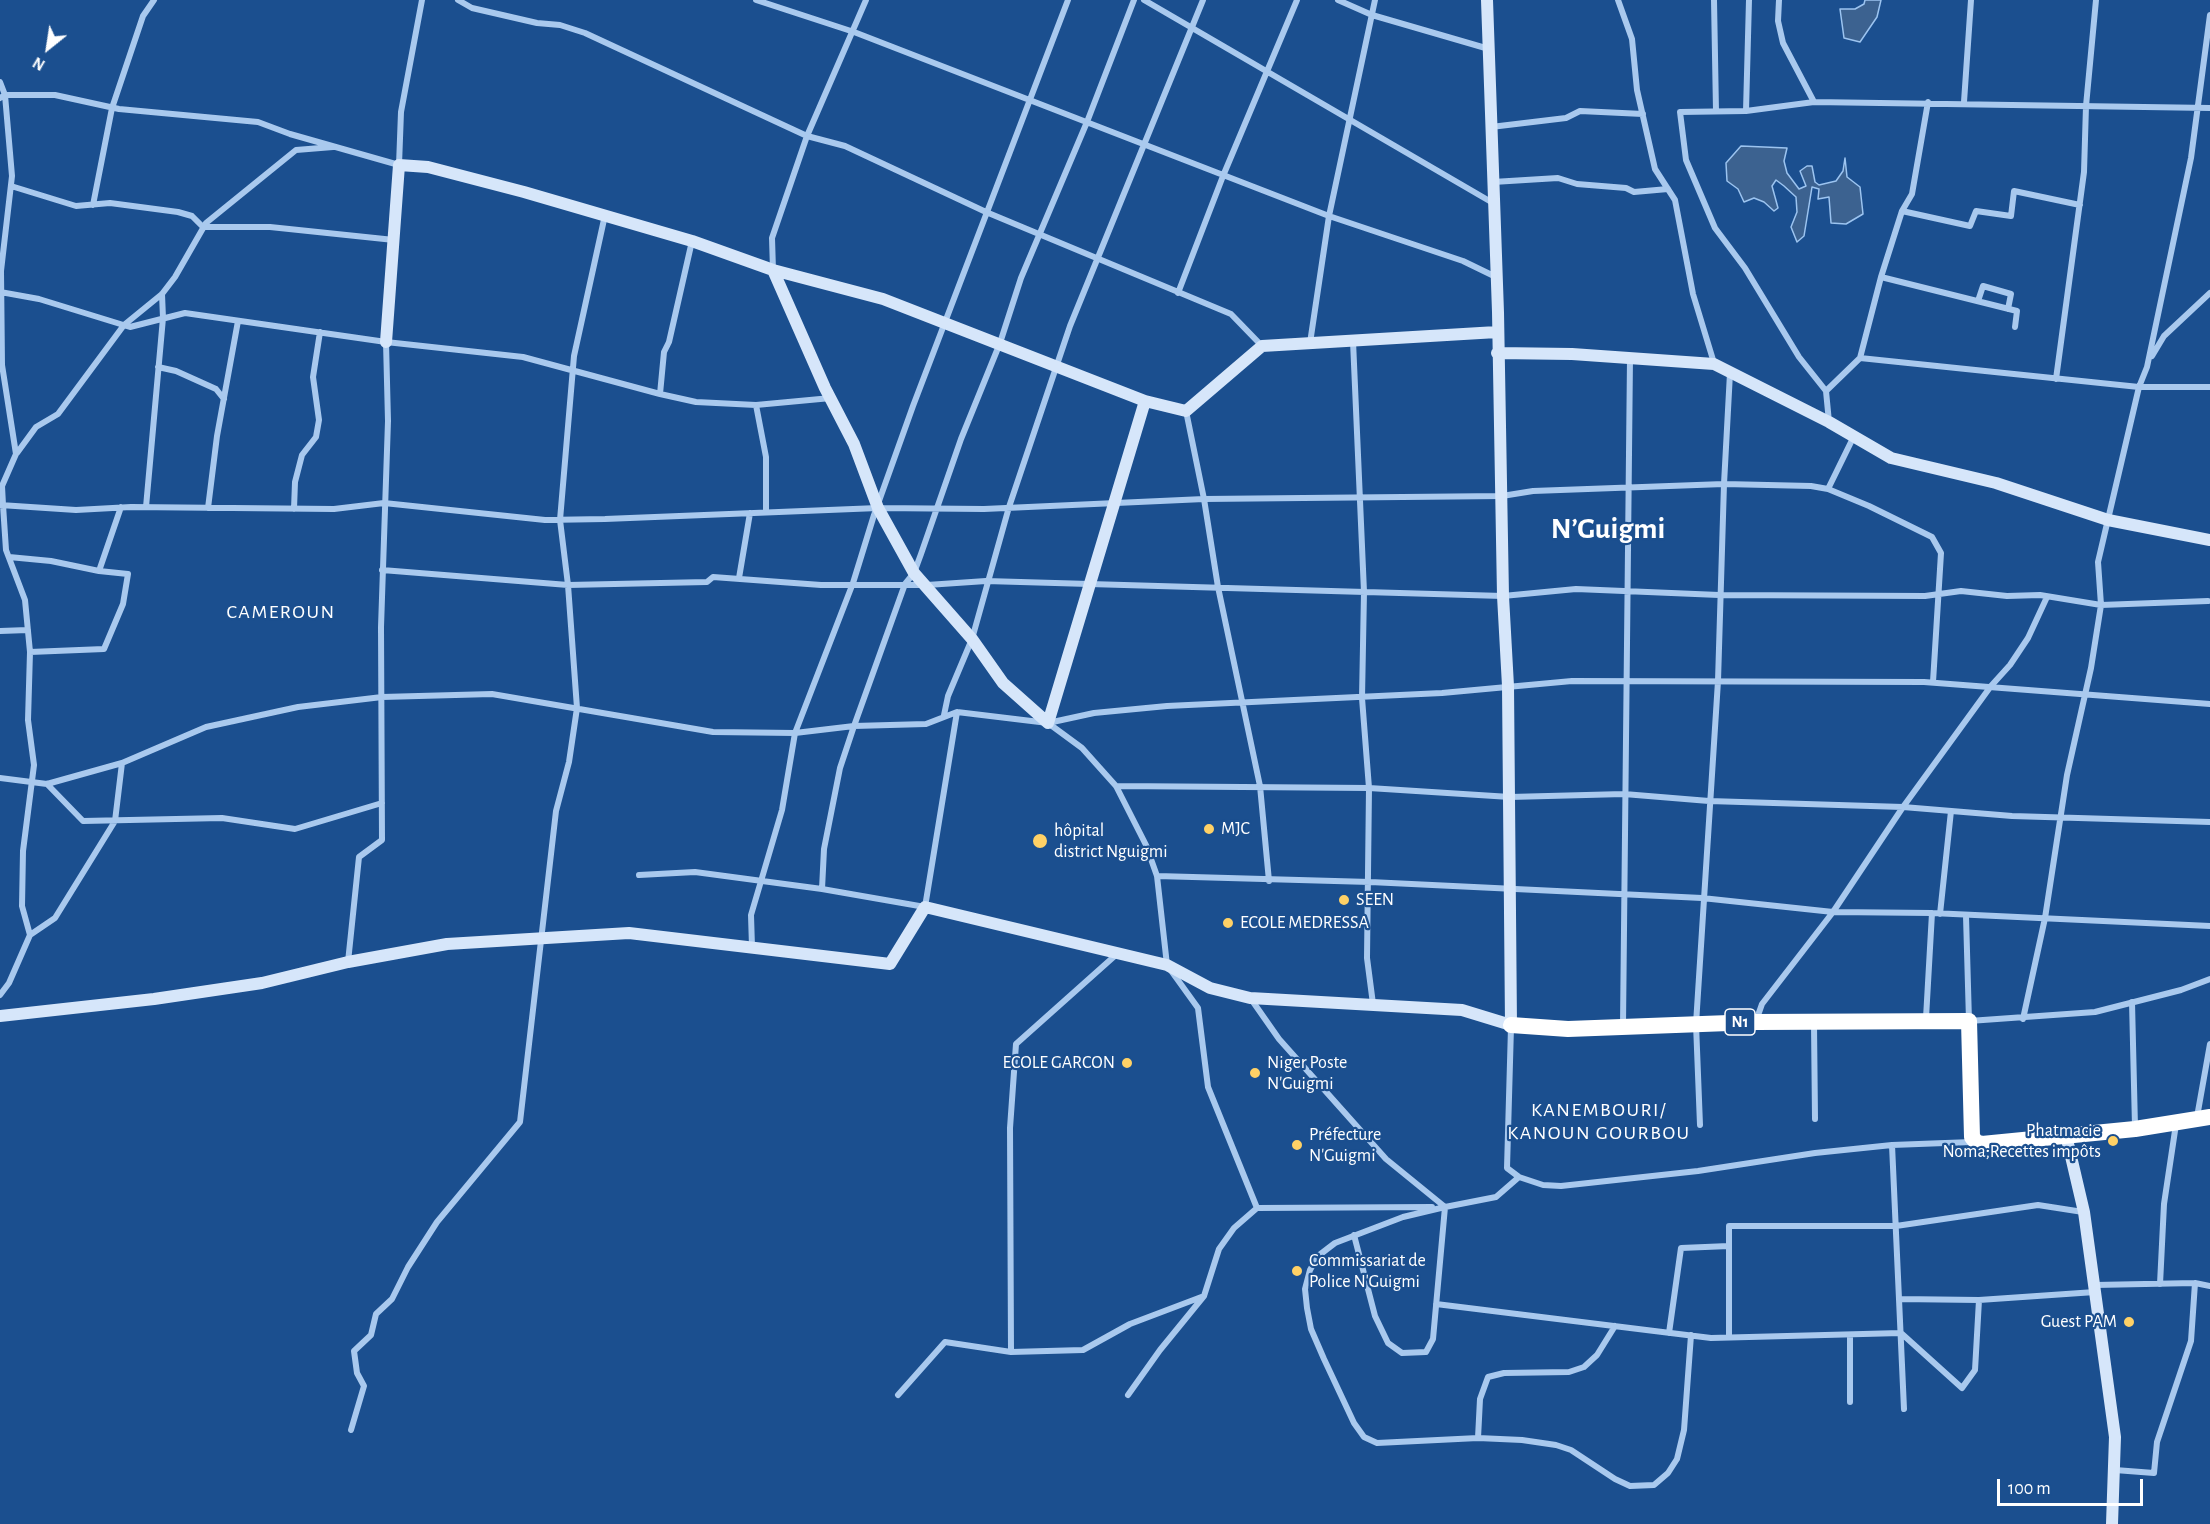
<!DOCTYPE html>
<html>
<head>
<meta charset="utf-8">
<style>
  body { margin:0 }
  #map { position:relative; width:2210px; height:1524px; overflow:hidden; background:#1b4f8f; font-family:"Alegreya Sans",sans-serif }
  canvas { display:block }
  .north { position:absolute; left:18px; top:18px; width:60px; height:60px; -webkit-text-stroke:4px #1b4f8f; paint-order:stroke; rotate:210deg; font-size:16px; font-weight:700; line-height:24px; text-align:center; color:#fff }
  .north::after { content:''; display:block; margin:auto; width:21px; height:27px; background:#fff; clip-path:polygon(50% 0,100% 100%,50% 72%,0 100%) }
  .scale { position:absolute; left:1997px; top:1479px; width:146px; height:27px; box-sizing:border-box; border:3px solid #fff; border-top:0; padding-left:8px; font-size:18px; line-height:21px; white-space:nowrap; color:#fff; -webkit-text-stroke:4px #1b4f8f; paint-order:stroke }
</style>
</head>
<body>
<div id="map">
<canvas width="2210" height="1524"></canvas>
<div class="north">N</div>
<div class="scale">100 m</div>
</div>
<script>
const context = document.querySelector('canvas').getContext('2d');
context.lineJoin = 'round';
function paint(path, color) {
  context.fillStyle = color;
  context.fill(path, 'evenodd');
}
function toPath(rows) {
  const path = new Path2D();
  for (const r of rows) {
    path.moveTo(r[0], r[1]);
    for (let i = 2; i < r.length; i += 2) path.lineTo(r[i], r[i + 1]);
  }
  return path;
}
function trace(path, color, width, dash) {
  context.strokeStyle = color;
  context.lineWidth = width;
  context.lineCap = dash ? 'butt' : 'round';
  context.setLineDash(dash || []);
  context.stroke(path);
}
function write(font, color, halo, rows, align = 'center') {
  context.font = font + ' "Alegreya Sans",sans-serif';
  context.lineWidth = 4.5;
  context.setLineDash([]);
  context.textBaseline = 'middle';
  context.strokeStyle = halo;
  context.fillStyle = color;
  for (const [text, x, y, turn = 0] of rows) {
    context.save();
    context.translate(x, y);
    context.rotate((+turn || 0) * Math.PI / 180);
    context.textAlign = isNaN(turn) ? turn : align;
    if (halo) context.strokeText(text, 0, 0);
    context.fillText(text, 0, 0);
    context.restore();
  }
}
const water = toPath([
  [1865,0,1881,0,1877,17,1860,42,1844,38,1840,9,1855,9,1864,4,1865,0],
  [1741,146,1787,148,1784,161,1787,173,1799,189,1806,186,1800,171,1807,166,1812,166,1815,182,1819,185,1836,181,1843,171,1845,158,1847,177,1860,187,1863,214,1846,224,1831,223,1829,197,1818,199,1819,189,1812,187,1804,236,1797,242,1791,227,1797,212,1796,197,1784,186,1776,180,1772,186,1778,208,1774,211,1764,202,1754,198,1744,202,1738,189,1727,181,1726,163,1741,146]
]);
paint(water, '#3c6290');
trace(water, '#9cc4f0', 1.5);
trace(toPath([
  [458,0,472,8,537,23,560,25,585,33,807,136,845,146,986,212,1231,314,1262,346],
  [756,0,854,32,1329,216,1463,261,1496,277],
  [1144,0,1493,203],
  [1338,0,1372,15,1489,49],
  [1618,0,1632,39,1637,90,1655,169,1675,200,1693,294,1714,363],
  [1714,0,1716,111],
  [1779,0,1778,21,1783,43,1814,102],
  [0,82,5,95,12,176,1,271,2,365,16,454,2,486,3,505,6,550,25,600,30,652,28,720,34,765,23,851,22,906,30,935],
  [0,98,5,95,55,95,119,109,258,122,290,134,399,165,401,112,422,0],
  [1964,102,1971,0],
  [1746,111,1749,0],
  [1491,127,1566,118,1580,111,1643,114],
  [1493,182,1558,178,1577,184,1626,188,1634,192,1668,189],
  [11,186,76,206,110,203,178,212,192,216,203,227,270,227,394,240],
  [93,205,112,108,143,16,154,0],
  [1902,211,1970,226,1976,211,2011,216,2014,191,2080,205],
  [773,270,772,238,807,136,866,0],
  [1881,277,2017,311,2015,327],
  [0,292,39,299,130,327,185,313,386,342,523,357,660,394,664,352,669,342,692,241],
  [1178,293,1223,176,1297,0],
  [1978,301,1983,286,2011,294,2008,309],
  [1353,341,1364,592,1362,698,1369,788,1367,958,1373,1004],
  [1310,343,1329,216,1375,0],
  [2152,356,2164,336,2210,293],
  [1860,358,2139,387,2210,387],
  [158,367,176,371,216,389,224,399],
  [2056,379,2084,172,2086,106,2096,0],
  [1826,391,1799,357,1745,268,1715,228,1686,160,1680,112,1746,111,1814,102,2210,108],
  [660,394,696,402,756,405,831,398],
  [756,405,766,457,766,512],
  [1186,411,1204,499,1218,587,1260,786,1269,881],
  [1829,422,1826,391,1860,358,1881,277,1902,211,1912,194,1928,102],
  [17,453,36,427,58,414,124,325,162,294,175,277,206,223,296,150,333,147],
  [1828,489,1853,438],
  [0,505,76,510,131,507,334,509,384,503,545,520,605,519,878,508,984,509,1204,499,1502,496,1533,491,1724,484,1811,486,1828,489,1869,506,1932,537,1941,553,1933,682],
  [146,507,163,318,162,294],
  [208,508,217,436,238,321],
  [294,509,295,482,302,455,316,437,319,420,313,377,320,332],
  [9,557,51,561,99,571,128,574,123,604,104,649,30,652],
  [382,570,568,585,707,582,713,577,821,585,927,585,986,581,1503,596,1576,589,1719,595,1925,596,1961,591,2007,596,2040,595,2101,605,2208,601],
  [99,571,121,507],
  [739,578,750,513],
  [0,631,28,630],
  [944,715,948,696,972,639,1009,507,1070,326,1203,0],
  [1048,723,1082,748,1116,786,1146,845,1157,876,1167,965,1198,1008,1208,1087,1257,1208],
  [0,778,47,784,122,763,206,727,298,707,382,697,492,694,713,732,795,733,854,726,926,724,957,712,1048,723,1094,713,1167,706,1442,693,1572,681,1924,682,2210,704],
  [47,784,83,821,222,818,295,829,382,803],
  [1116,786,1369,788,1510,797,1624,794,1709,801,1903,807,2012,816,2210,822],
  [639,875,695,872,822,889,925,907,957,712],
  [1157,876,1370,882,1702,898,1833,912,1932,913,2210,926],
  [822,889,824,849,840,768,854,726,905,584,914,573,921,554,961,439,1000,343,1021,278,1087,122,1134,0],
  [1940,914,1951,811],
  [1966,916,1969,1021,2095,1012,2181,990,2210,979],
  [752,947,751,915,782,810,795,733,853,583,874,515,913,406,1068,0],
  [348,962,359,857,382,840,381,627,388,421,386,342],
  [0,995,9,983,30,935,55,918,115,821,122,763],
  [1251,999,1279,1039,1386,1159,1445,1207,1496,1197,1519,1177],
  [2132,1002,2135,1127],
  [1926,1018,1932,913],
  [2023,1019,2045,918,2067,775,2091,668,2101,605,2098,562,2139,387,2147,367,2191,158,2210,15],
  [1756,1021,1762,1004,1833,912,1903,807,1991,686,2010,665,2028,638,2047,597],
  [1814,1024,1815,1119],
  [1623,1025,1630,358],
  [1511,1027,1507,1168,1519,1177,1543,1185,1561,1186,1698,1171,1815,1153,1892,1145,1972,1142],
  [2197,1117,2210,1044],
  [1700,1125,1696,1024,1718,681,1724,484,1730,373],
  [1892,1145,1904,1409],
  [1445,1207,1403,1217,1335,1243,1318,1256,1310,1270,1305,1289,1307,1308,1311,1329,1324,1359,1354,1423,1364,1437,1377,1443,1478,1438],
  [1354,1235,1375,1316,1388,1343,1402,1353,1426,1352,1433,1339,1445,1207],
  [1729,1246,1729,1337],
  [2160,1284,2164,1204,2176,1124],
  [2095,1285,2195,1283],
  [1899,1299,1979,1300],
  [1436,1304,1711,1338,1901,1333,1962,1388,1975,1370,1979,1300,2095,1292],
  [1615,1326,1597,1355,1584,1367,1569,1372,1504,1373,1488,1377,1480,1399,1478,1438,1522,1440,1556,1445,1571,1450,1615,1479,1630,1486,1654,1485,1668,1473,1677,1459,1684,1430,1691,1335],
  [1669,1333,1681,1248,1729,1246,1729,1226,1896,1226,2038,1205,2083,1212],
  [1011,1352,1010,1128,1016,1044,1118,953],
  [898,1395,945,1342,1011,1352,1083,1350,1130,1324,1204,1296],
  [1128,1395,1160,1350,1204,1296,1219,1249,1234,1228,1257,1208,1432,1207],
  [1850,1402,1850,1335],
  [351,1430,364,1386,357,1373,354,1351,371,1335,376,1314,392,1299,408,1267,437,1222,520,1122,556,811,569,762,577,708,568,585,560,520,574,356,605,215],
  [2115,1470,2154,1473,2157,1442,2191,1341,2195,1283,2210,1286]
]), '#a9c9ee', 6);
trace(toPath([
  [773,270,825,388,854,444,878,508,914,573,972,639,1003,683,1048,723,1145,401],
  [386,342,399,165,428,167,524,192,692,241,773,270,883,299,1145,401,1186,411,1262,346,1497,332],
  [1497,353,1572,354,1714,364,1829,422,1891,458,1996,483,2108,520,2210,540],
  [0,1016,154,999,262,983,348,962,447,944,629,933,890,964,925,907,1167,965,1210,988,1250,998,1462,1010,1511,1025,1508,686,1503,596,1498,312,1487,0],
  [2066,1135,2084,1212,2115,1437,2112,1524]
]), '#d6e6fa', 12);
trace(toPath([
  [1511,1025,1568,1029,1756,1022,1969,1021,1972,1137,1976,1142,1982,1144,2135,1129,2210,1117]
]), '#fff', 16);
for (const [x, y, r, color] of [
  [1209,829,6,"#ffd166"],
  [1040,841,8,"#ffd166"],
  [1344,900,6,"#ffd166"],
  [1228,923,6,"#ffd166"],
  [1127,1063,6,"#ffd166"],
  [1255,1073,6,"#ffd166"],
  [2113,1141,6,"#ffd166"],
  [1297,1145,6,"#ffd166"],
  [1297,1271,6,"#ffd166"],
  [2129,1322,6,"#ffd166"]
]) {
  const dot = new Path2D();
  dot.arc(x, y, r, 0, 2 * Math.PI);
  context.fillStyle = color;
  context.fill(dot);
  trace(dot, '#1b4f8f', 2);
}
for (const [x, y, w] of [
  [1740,1022,30]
]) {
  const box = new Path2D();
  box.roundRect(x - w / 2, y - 13, w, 26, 4.5);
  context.fillStyle = '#1b4f8f';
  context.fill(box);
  trace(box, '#fff', 1.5);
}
write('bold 16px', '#fff', null, [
  ["N1",1740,1022]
]);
write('18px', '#fff', '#1b4f8f', [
  ["MJC",1221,829],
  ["hôpital",1054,831],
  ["district Nguigmi",1054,852],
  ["SEEN",1356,900],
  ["ECOLE MEDRESSA",1240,923],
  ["ECOLE GARCON",1115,1063,"right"],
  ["Niger Poste",1267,1063],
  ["N'Guigmi",1267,1084],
  ["Phatmacie",2101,1131,"right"],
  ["Noma;Recettes impôts",2101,1152,"right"],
  ["Préfecture",1309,1135],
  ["N'Guigmi",1309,1156],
  ["Commissariat de",1309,1261],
  ["Police N'Guigmi",1309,1282],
  ["Guest PAM",2117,1322,"right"]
], 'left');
context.letterSpacing = '1.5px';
write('20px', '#fff', '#1b4f8f', [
  ["CAMEROUN",281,612],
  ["KANEMBOURI/",1599,1110],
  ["KANOUN GOURBOU",1599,1133]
]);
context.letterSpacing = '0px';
write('bold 30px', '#fff', '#1b4f8f', [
  ["N’Guigmi",1608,529]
]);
</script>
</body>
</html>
